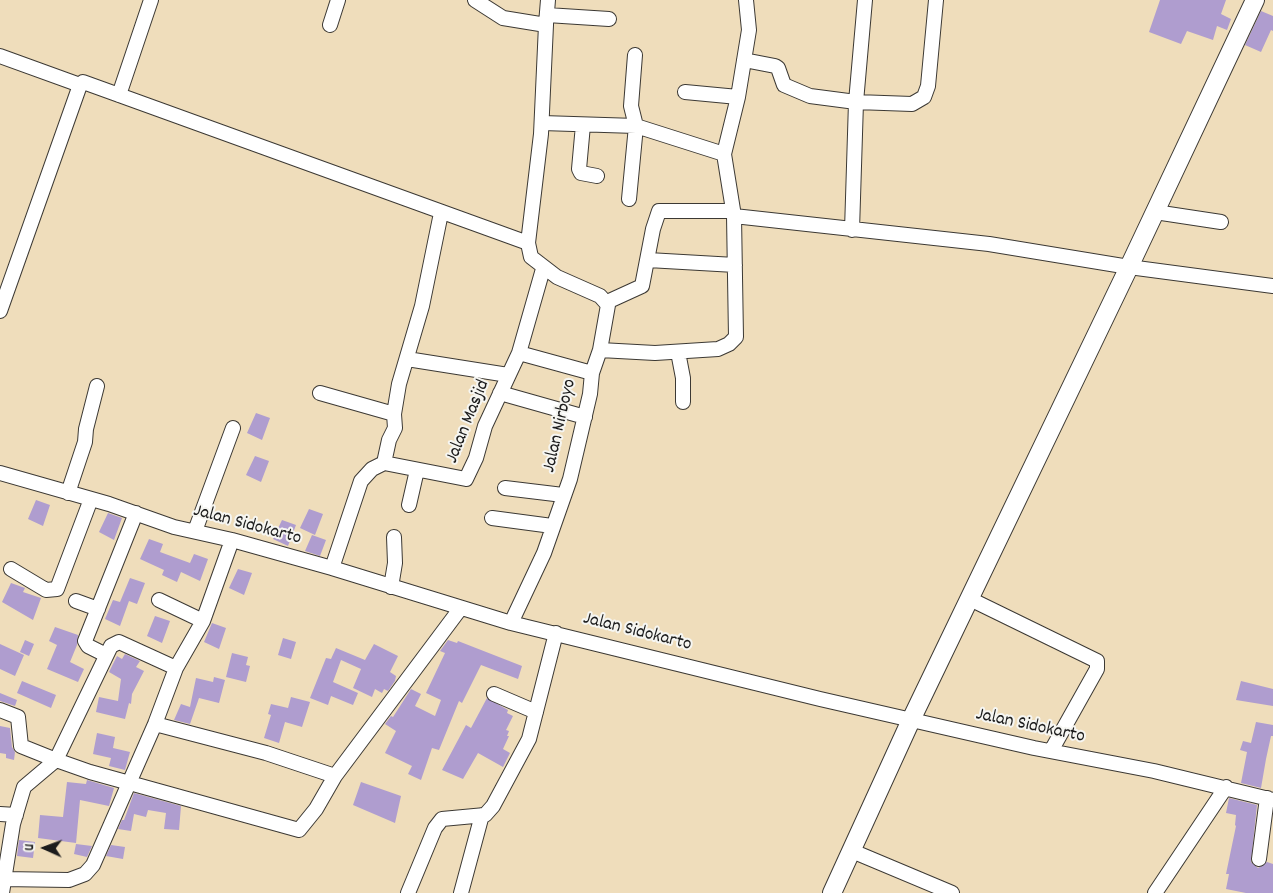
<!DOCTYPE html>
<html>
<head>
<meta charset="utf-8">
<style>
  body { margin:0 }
  #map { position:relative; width:1273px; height:893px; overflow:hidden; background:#efddbb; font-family:Dekko,sans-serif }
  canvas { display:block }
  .north { position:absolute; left:20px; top:823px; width:50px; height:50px; -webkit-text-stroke:4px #f6f6f2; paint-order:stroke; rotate:272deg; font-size:14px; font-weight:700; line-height:20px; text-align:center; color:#1c1c1c }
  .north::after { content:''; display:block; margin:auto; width:18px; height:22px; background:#1c1c1c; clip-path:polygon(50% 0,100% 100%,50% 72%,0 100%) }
</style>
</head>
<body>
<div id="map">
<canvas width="1273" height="893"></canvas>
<div class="north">U</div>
</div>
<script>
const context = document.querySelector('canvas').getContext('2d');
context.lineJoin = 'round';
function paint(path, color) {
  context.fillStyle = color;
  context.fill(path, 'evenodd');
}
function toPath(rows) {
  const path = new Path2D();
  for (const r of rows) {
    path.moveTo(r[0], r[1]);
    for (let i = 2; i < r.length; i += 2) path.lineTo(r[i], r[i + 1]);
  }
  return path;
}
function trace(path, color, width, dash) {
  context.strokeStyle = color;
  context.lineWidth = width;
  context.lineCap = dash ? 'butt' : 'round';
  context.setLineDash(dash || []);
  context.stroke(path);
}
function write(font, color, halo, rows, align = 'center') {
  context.font = font + ' Dekko,sans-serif';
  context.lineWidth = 4;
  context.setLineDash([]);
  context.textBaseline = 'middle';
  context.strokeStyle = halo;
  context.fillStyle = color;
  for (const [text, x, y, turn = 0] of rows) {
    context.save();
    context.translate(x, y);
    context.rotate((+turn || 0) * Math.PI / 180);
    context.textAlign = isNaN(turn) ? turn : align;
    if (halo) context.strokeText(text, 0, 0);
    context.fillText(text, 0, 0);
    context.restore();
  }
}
paint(toPath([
  [1160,0,1226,0,1221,14,1231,19,1227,30,1217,26,1213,40,1187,31,1181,44,1149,32],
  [1261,11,1273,16,1273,31,1271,30,1261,52,1245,45],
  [256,413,270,418,262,440,247,433],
  [255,456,269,461,261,482,246,475],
  [36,500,50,505,43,526,28,519],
  [309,509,323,514,315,535,300,528],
  [108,513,122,518,114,540,99,532],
  [282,520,296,525,288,546,273,539],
  [312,535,326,540,320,556,305,551],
  [149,539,163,544,160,552,190,563,194,554,208,559,200,581,181,572,177,582,162,575,164,570,140,559],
  [238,569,252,573,244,595,229,588],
  [130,578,145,583,137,604,129,601,120,626,105,619,113,600,120,602],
  [11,583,25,588,23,592,41,598,33,620,2,602],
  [155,616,170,621,162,643,147,636],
  [212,623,226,628,219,649,204,642],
  [55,627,78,635,77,645,70,662,84,669,78,682,47,669,57,645,49,641],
  [283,638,296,642,291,659,278,655],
  [25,640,34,644,29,656,20,652],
  [448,640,457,643,458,641,522,666,518,679,481,665,462,703,459,701,439,750,432,748,421,780,408,774,412,766,385,753,396,731,385,724,391,716,393,717,411,689,421,694,415,706,435,716,441,700,426,693,445,653,440,651],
  [0,644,24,655,15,676,0,669],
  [374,644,398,656,390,672,396,676,395,681,388,691,384,689,382,693,375,689,372,697,353,688,361,669,341,660,333,682,358,693,353,705,331,696,328,705,310,698,326,658,331,659,336,648,365,660],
  [232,653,248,657,246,665,250,666,246,682,226,677],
  [125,654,140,661,136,667,144,671,132,694,131,704,129,703,125,719,96,712,99,697,118,701,121,679,109,672,117,656,122,659],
  [214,677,225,680,219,703,199,698,190,724,174,720,181,704,190,707,196,678,213,682],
  [22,681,56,695,51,708,17,693],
  [1241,681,1273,689,1273,706,1236,700],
  [0,693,17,700,15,706,0,701],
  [291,697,310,702,302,727,285,722,279,743,264,738,271,715,268,714,271,704,288,708],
  [487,698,508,710,507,713,513,716,506,730,509,731,507,736,509,736,503,749,510,753,503,767,478,753,463,779,442,770,466,725,471,728],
  [1256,722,1273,725,1273,736,1271,736,1266,759,1261,788,1241,783,1247,752,1240,750,1243,741,1251,743],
  [0,726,10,728,12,747,15,752,14,760,6,758,6,754,0,753],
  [97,733,115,737,113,748,130,752,125,770,109,766,111,758,93,754],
  [87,780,114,788,109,806,80,800,76,843,38,838,40,815,63,817,67,782,86,784],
  [361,782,401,796,395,823,353,805],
  [134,793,181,806,179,830,164,829,166,813,148,810,146,817,134,814,131,831,118,829,122,820,124,820],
  [1229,798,1257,805,1251,862,1258,868,1267,862,1273,864,1273,893,1246,893,1226,889,1229,874,1226,874,1236,826,1235,825,1236,815,1226,813],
  [19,840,35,842,33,858,17,856],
  [76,844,92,846,87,857,74,854],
  [111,845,125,847,123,859,106,856]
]), '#af9dcf');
const minor = toPath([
  [475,0,503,18,546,25,541,134,528,243,531,257,557,277,600,296,608,305,600,350,592,373,590,394,570,479,544,553,511,623],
  [547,15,609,19],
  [546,24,548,0],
  [330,25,338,0],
  [0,56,80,85,83,82,119,95,528,243],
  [744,60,775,66,778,68,784,85,810,96,856,102,912,104,924,97,928,86,936,0],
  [685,92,738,97],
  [119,95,151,0],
  [542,123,636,126,724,154],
  [583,125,579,169,581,173,597,176],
  [629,199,636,126,631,106,635,55],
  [1155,212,1221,222],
  [734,216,989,244,1129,267,1273,286],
  [852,230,856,102,865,0],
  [648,260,735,265],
  [607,302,642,286,653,229,659,211,733,211],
  [0,311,80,85],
  [600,350,655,353,718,349,729,344,736,337,734,216,724,154,738,97,749,30,746,0],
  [678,352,683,378,683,402],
  [519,353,592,373],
  [407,359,508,375],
  [320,393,394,414],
  [500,393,585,417],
  [384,463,389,440,395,428,394,414,399,384,422,306,441,213],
  [0,473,109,504,174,527,232,540,332,568,511,623,820,699,1034,748,1154,771,1273,800],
  [505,488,563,495],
  [68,493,85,442,86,429,97,386],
  [409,505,417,470],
  [492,518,552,526],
  [195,531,233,428],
  [332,568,361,481,372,469,384,463,466,479,476,458,485,426,519,353,543,269],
  [11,569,46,590,57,589,91,499],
  [391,587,395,563,394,537],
  [970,599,1097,661,1097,669,1051,751],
  [159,600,203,621],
  [76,601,98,609],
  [106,655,88,646,85,641,136,513],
  [494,694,536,712],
  [0,710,18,717,21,746,56,760,90,772,299,830,316,809,335,776,460,609],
  [155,724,266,753,335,776],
  [0,814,16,815],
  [852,851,952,893],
  [1259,859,1267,798],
  [2,879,69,880,85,874,93,865,155,724,176,668,203,621,232,540],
  [2,893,13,824,24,787,56,760,111,646,119,642,176,668],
  [408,893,435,828,442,819,485,815,493,806,529,739,556,633],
  [461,893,482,815],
  [1155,893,1226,787]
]);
const major = toPath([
  [832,893,911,720,1129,267,1255,0]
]);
trace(minor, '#3c3934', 16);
trace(major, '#3c3934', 20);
trace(minor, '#fff', 14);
trace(major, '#fff', 18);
write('19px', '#1c1c1c', '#f6f6f2', [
  ["Jalan Masjid",469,422,-68],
  ["Jalan Nirboyo",561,426,-77],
  ["Jalan Sidokarto",247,526,15],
  ["Jalan Sidokarto",637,633,14],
  ["Jalan Sidokarto",1030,727,12]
]);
</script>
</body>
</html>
